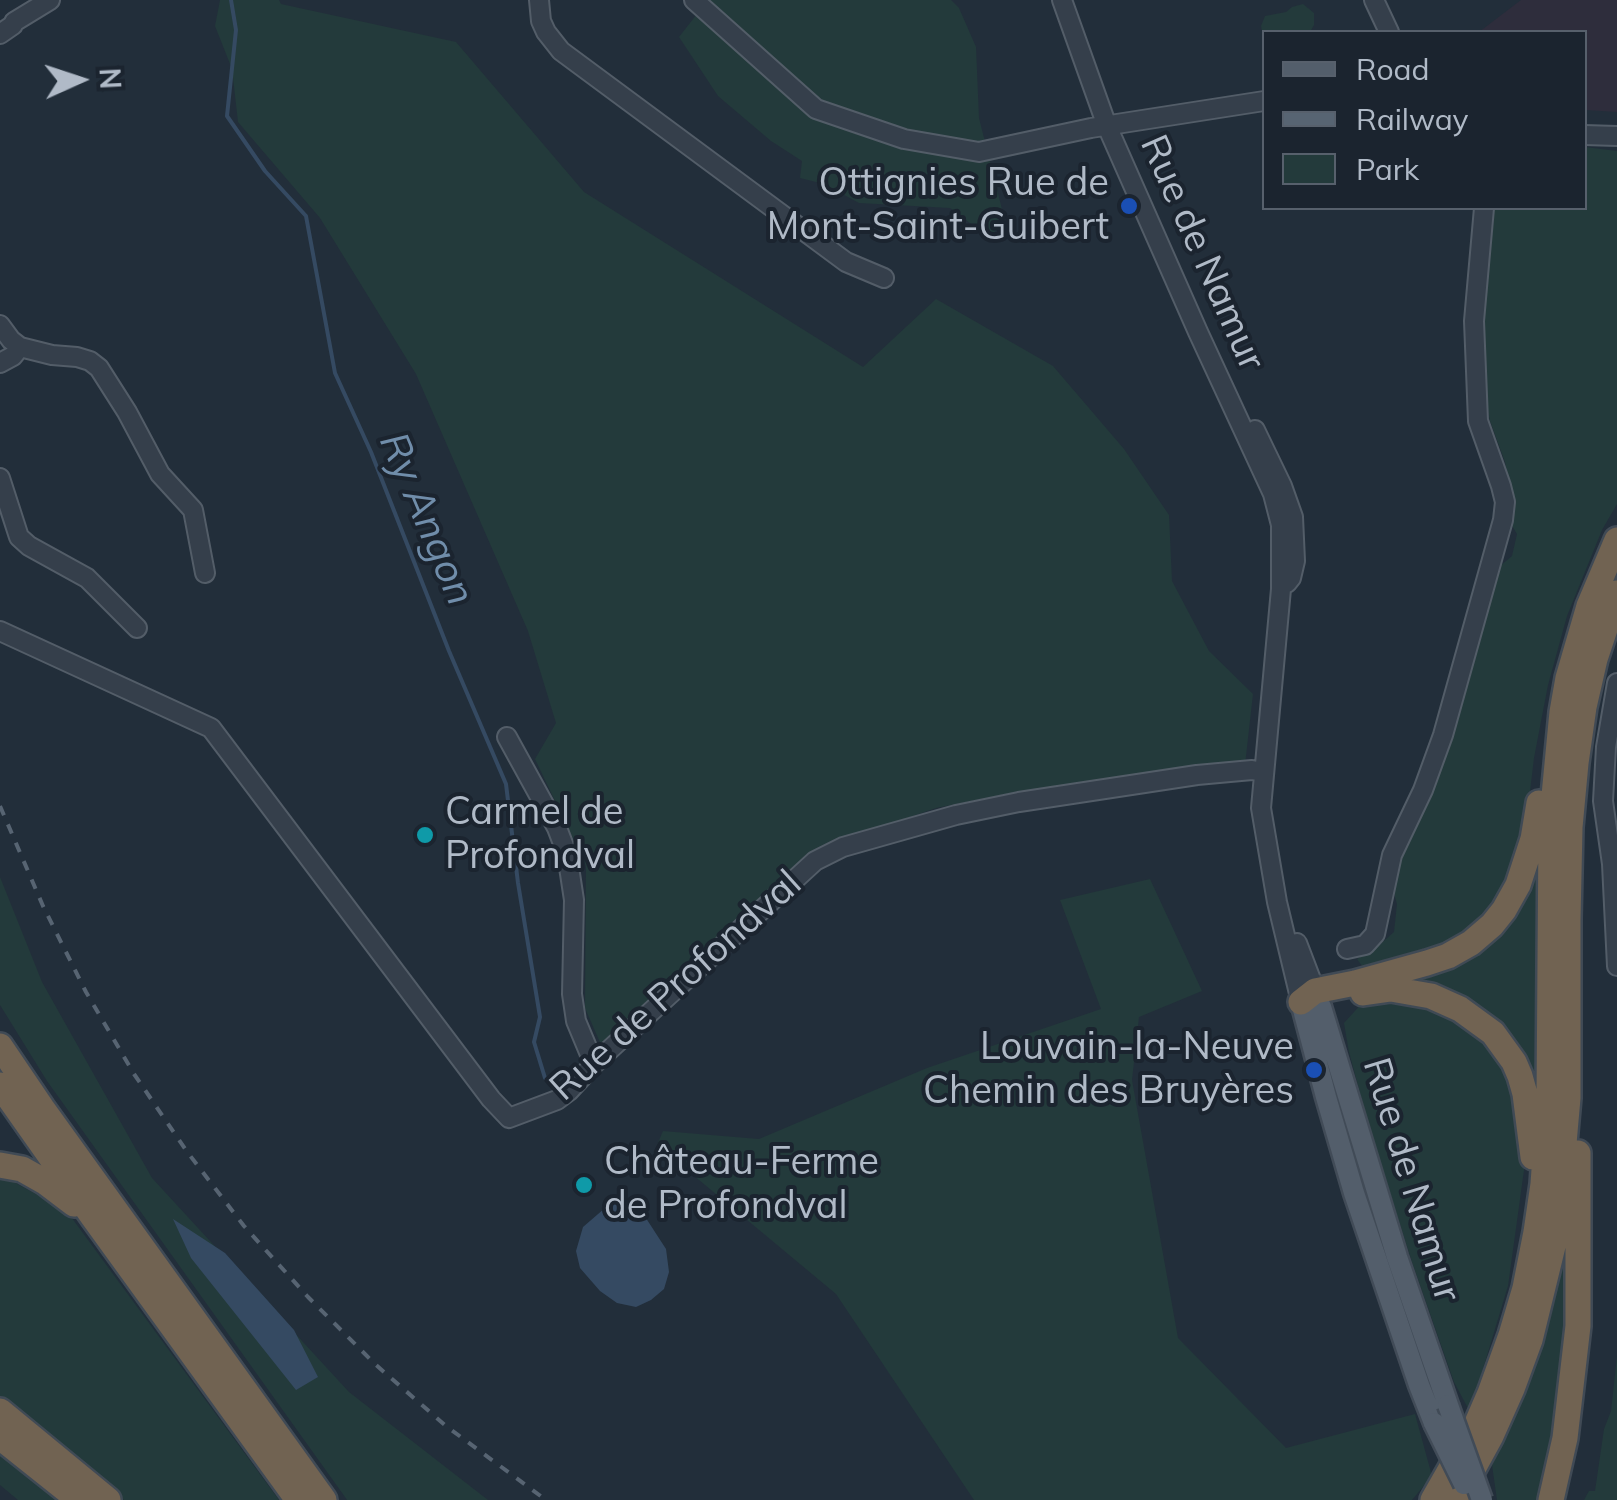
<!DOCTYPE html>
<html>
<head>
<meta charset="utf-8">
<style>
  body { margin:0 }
  #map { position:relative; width:1617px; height:1500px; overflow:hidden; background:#222e3a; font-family:Mulish,sans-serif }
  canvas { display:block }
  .legend { position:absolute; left:1262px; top:30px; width:325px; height:180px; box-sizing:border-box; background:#1b242f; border:2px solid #57606c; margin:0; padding:12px 18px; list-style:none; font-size:30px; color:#b0bac7 }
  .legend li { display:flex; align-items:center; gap:20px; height:50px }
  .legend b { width:50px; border:2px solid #57606c }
  .north { position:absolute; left:30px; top:30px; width:100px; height:100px; -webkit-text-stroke:8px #1b242f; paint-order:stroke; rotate:87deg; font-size:28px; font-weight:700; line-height:40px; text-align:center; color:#b0bac7 }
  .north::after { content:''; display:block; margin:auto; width:35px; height:45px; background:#b0bac7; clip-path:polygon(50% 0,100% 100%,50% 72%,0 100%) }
</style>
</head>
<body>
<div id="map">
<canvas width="1617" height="1500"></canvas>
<ul class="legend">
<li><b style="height:12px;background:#535e6b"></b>Road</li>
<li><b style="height:12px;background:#576472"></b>Railway</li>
<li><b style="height:28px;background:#233a3b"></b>Park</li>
</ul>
<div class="north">N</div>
</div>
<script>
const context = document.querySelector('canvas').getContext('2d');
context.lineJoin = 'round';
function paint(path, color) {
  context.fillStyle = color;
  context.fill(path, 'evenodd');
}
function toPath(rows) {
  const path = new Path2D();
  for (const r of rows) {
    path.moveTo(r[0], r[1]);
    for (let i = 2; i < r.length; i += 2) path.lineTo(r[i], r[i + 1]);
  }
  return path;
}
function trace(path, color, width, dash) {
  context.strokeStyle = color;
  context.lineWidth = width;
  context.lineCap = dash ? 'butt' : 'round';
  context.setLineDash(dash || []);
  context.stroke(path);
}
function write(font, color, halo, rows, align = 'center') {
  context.font = font + ' Mulish,sans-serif';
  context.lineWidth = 8;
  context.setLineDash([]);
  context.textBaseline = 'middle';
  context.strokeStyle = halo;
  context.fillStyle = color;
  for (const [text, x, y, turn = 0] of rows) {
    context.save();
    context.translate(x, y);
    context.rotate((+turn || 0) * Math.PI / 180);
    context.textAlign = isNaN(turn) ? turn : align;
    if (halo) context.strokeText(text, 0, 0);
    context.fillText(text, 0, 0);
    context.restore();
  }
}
paint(toPath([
  [1521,0,1617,0,1617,112,1585,110,1584,32,1479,32]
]), '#2e2d3c');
paint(toPath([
  [220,0,279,0,281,4,456,42,584,192,863,367,936,299,1053,366,1124,449,1169,515,1172,581,1209,651,1253,694,1245,765,1022,791,936,808,812,851,602,1047,585,1008,586,866,535,759,556,723,528,631,416,374,320,218,238,122,232,69,215,26],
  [708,0,951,0,959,8,976,47,979,118,1006,225,987,236,950,208,859,203,824,184,800,178,802,161,771,141,718,96,679,37],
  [1303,4,1314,13,1314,25,1310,32,1264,32,1264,41,1261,26,1265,16,1286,12,1292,7],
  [1585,147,1617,151,1617,504,1602,530,1567,616,1548,685,1534,758,1524,842,1504,893,1475,927,1428,950,1365,970,1357,959,1377,947,1394,932,1397,904,1393,890,1401,855,1446,752,1500,566,1512,556,1517,534,1511,524,1513,502,1505,462,1490,421,1481,373,1480,320,1494,220,1493,208,1584,208],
  [1542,849,1538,1124,1518,1053,1490,1014,1442,985,1388,982,1467,955],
  [0,877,42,982,152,1178,349,1392,488,1500,347,1500,345,1497,47,1081,0,1005],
  [1150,879,1202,991,1139,1017,1132,1080,1178,1338,1286,1448,1415,1414,1432,1476,1412,1500,974,1500,836,1294,657,1145,663,1131,759,1139,927,1068,1101,1009,1060,900],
  [1410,1000,1458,1018,1494,1051,1514,1081,1525,1163,1508,1286,1470,1412,1454,1382,1412,1262,1370,1130,1349,1052,1344,1023,1364,1001],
  [0,1177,6,1178,66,1210,279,1500,124,1500,0,1399],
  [1569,1224,1567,1315,1560,1396,1544,1480,1537,1500,1497,1500,1492,1465,1526,1384],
  [1617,1356,1617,1500,1584,1500,1589,1491,1595,1491,1604,1429,1611,1411],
  [0,1452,62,1500,18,1500,0,1485]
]), '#233a3b');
paint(toPath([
  [627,1201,642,1212,666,1249,669,1272,664,1289,651,1300,636,1307,617,1303,600,1291,580,1268,576,1251,583,1227,612,1202],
  [173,1219,225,1253,294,1330,318,1377,296,1390,191,1258]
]), '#354a62');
trace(toPath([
  [231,0,236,30,227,116,265,171,306,216,335,373,371,452,449,651,506,784,518,883,540,1017,534,1042,545,1078]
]), '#354a62', 4);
const minor = toPath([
  [539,0,541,21,546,32,561,51,846,262,884,278],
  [694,0,816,109,904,139,979,152,1091,128,1264,101],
  [1062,0,1107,126,1198,332,1273,494,1281,525,1281,589,1261,808,1277,902,1301,1002],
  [1374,0,1389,32],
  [0,34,13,25,14,22,50,0],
  [1584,135,1617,136],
  [0,325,11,340,20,347,52,355,77,357,90,361,99,368,127,412,160,474,193,510,205,573],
  [0,363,13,356,20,347],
  [1255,430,1282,486,1293,517,1295,561,1291,578,1287,583],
  [0,478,19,537,29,546,87,578,137,628],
  [0,631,211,728,491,1099,509,1118,557,1100,569,1091,594,1064,815,861,843,847,956,815,1019,802,1197,775,1252,770,1262,772],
  [1617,683,1606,747,1603,801,1612,864,1617,966],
  [507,737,557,828,567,854,574,900,572,994,576,1021,594,1064],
  [1297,943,1318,998],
  [1347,949,1365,945,1375,934,1392,855,1423,790,1443,735,1503,520,1505,502,1501,486,1478,421,1474,321,1484,208]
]);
const major = toPath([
  [1301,1002,1326,1097,1354,1193,1419,1385,1434,1423],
  [1321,1007,1397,1257,1448,1405]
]);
const highway = toPath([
  [1363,993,1391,989,1431,996,1460,1009,1493,1033,1514,1062,1520,1076,1525,1094,1533,1157],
  [1301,1002,1315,991,1355,983,1427,963,1448,956,1471,943,1492,925,1504,910,1518,885,1533,839,1539,803],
  [0,1046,42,1108,324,1500],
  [0,1085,93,1217,298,1500],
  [0,1165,22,1169,45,1182,74,1204],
  [0,1411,108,1500],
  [0,1437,79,1500],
  [1433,1500,1477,1423,1490,1393,1511,1335,1525,1288,1536,1232,1543,1184,1549,1099,1551,827,1562,712,1568,678,1589,606,1617,540],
  [1456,1500,1491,1436,1512,1389,1530,1340,1556,1234,1568,1098,1568,920,1570,827,1576,763,1584,707,1595,659,1617,593],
  [1551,1500,1565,1438,1578,1326,1578,1153]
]);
trace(minor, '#535d68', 22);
trace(major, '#414b57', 25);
trace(highway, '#404a55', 30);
trace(minor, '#353f4b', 18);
trace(major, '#535e6b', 20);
trace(highway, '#716352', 25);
trace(toPath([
  [0,806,43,906,86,992,134,1074,188,1153,244,1226,308,1297,376,1365,446,1426,546,1500]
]), '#576472', 4, [10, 10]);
const majorBridge = toPath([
  [1448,1405,1482,1500],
  [1434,1423,1464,1484]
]);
trace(majorBridge, '#414b57', 25, []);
trace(majorBridge, '#535e6b', 20);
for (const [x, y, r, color] of [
  [1129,206,10,"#1a4fb4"],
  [425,835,10,"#0f9aa8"],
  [1314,1070,10,"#1a4fb4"],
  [584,1185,10,"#0f9aa8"]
]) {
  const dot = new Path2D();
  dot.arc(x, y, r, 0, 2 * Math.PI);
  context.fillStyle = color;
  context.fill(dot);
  trace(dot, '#1b242f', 4);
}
write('38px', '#b0bac7', '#1b242f', [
  ["Ottignies Rue de",1109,184],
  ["Mont-Saint-Guibert",1109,228],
  ["Carmel de",445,813,"left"],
  ["Profondval",445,857,"left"],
  ["Louvain-la-Neuve",1294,1048],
  ["Chemin des Bruyères",1294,1092],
  ["Château-Ferme",604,1163,"left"],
  ["de Profondval",604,1207,"left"]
], 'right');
write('38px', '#b0bac7', '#1b242f', [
  ["Rue de Namur",1202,253,66],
  ["Rue de Profondval",676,986,-42],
  ["Rue de Namur",1411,1180,73]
]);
write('italic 40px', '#708daa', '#1b242f', [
  ["Ry Angon",426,519,67]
]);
</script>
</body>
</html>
